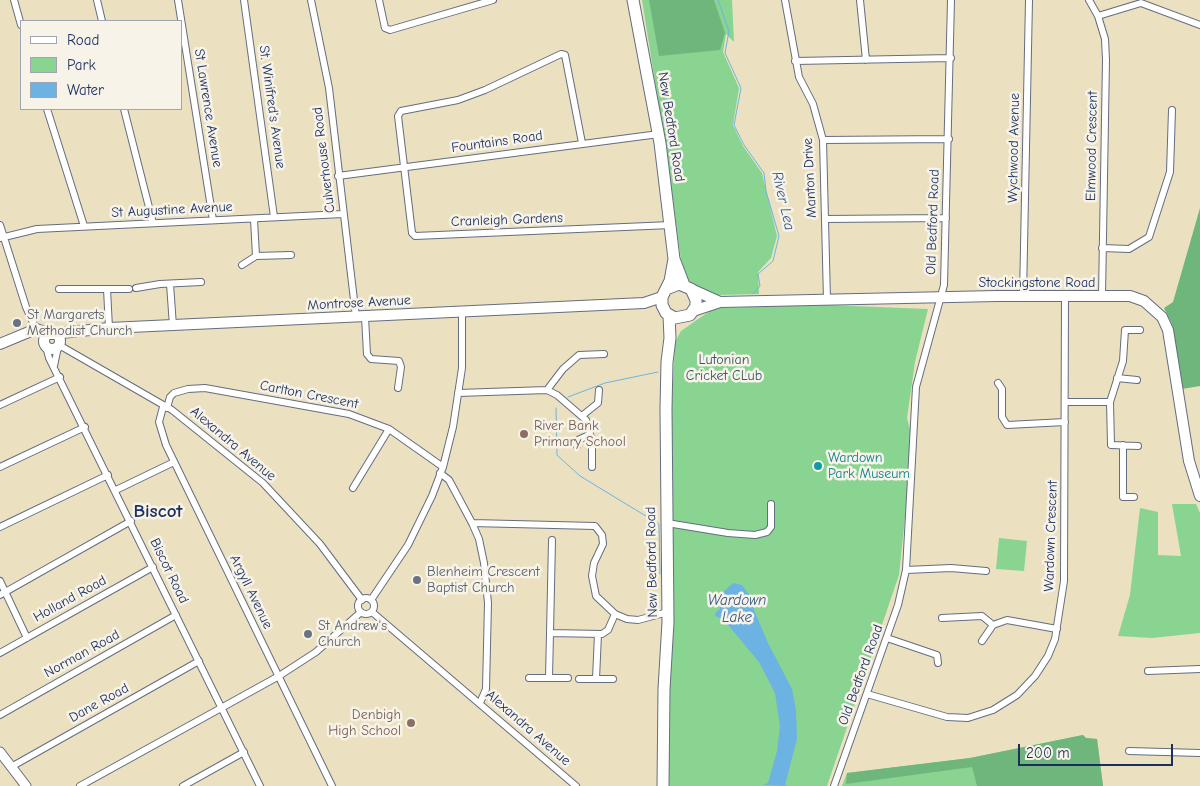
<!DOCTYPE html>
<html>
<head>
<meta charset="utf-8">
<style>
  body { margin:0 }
  #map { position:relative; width:1200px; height:786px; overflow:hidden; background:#ebe1c0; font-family:"Comic Neue",sans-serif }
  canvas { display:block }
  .legend { position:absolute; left:20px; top:20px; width:162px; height:90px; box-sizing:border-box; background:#f7f3e8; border:1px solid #9fa5b1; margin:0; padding:6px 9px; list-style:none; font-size:15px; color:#1b2f5e }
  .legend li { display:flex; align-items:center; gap:10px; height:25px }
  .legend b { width:25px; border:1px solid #9fa5b1 }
  .scale { position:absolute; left:1018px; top:744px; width:155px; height:22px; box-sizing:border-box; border:2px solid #1b2f5e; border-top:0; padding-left:6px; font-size:15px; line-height:18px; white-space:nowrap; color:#1b2f5e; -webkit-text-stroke:4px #f7f3e8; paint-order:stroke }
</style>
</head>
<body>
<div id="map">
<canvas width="1200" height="786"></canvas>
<ul class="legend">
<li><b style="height:6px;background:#fff"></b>Road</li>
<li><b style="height:14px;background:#89d491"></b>Park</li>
<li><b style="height:14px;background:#6cb3e3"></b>Water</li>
</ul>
<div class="scale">200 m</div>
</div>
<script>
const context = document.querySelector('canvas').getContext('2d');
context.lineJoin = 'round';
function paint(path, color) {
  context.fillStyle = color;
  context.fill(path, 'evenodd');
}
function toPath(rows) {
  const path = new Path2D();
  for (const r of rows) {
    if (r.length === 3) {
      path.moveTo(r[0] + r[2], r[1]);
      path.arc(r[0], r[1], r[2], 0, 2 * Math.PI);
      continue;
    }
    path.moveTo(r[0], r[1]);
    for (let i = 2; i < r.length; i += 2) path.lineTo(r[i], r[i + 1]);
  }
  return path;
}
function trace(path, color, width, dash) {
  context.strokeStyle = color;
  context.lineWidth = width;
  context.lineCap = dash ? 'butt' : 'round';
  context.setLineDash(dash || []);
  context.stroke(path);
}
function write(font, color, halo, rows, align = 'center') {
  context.font = font + ' "Comic Neue",sans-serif';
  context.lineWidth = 5;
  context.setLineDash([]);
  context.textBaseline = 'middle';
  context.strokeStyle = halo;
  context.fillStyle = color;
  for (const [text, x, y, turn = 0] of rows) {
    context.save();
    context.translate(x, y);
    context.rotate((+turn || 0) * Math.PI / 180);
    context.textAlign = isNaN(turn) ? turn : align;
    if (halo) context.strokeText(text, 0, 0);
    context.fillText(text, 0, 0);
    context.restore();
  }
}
paint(toPath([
  [642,0,732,0,734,42,726,34,723,52,739,88,733,125,743,146,762,173,777,236,771,258,758,272,759,294,718,295,707,292,689,281,682,267,667,157],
  [826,305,928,309,915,362,907,418,913,441,899,575,827,786,666,786,673,617,671,424,675,342,681,331,714,308],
  [1172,504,1196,504,1200,513,1200,633,1152,638,1118,636,1130,595,1140,508,1158,512,1158,555,1181,556],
  [999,538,1027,541,1024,571,996,569],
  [1083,735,1086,738,1097,739,1103,786,842,786,847,773,970,758]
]), '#89d491');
paint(toPath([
  [649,0,714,0,725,33,720,50,659,56],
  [1200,208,1200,386,1182,389,1172,324,1164,308,1173,302],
  [1083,735,1086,738,1097,739,1103,786,977,786,972,767,846,784,847,773,970,758]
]), '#6eb67b');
paint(toPath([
  [733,583,742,585,752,599,754,610,768,643,792,689,796,710,797,739,785,785,788,786,763,785,768,783,777,751,780,726,775,693,759,662,723,619,715,616,716,612,720,609,721,594]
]), '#6cb3e3');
trace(toPath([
  [718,0,729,31,725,53,741,88,734,125,744,145,764,173,766,191,779,236,773,261,758,274,760,286,753,294],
  [568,397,605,383,658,372],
  [556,408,557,455,580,476,659,524,660,574]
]), '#6cb3e3', 1);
const street = toPath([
  [14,0,21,25],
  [97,0,102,21],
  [178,0,213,220],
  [244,0,274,217],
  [311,0,329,88,356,317],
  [379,0,385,28,390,30,493,0],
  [785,0,799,77,813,104,823,140,827,300],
  [860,0,866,60],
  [1089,0,1098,16,1105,39,1106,60,1102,296],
  [1098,16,1141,3,1200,25],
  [795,61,951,58],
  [47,109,84,226],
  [124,109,153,223],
  [823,140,949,139],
  [582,143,565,55,561,54,485,90,458,100,401,111,398,116,412,233,415,236,671,225],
  [338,176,659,134],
  [254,219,256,256,291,255],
  [825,219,946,218],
  [0,225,26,307,36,329],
  [0,238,37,229,343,214],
  [1102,248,1129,249,1149,237,1170,172,1172,110],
  [242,265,256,256],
  [170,284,173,326],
  [136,288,160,284,201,282],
  [59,289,107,289],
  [1023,296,1029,0],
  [365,317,367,354,371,359,399,361,401,367,398,388],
  [109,328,107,289,129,289],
  [59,345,172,410,263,483,320,544,362,600],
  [46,346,49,358,260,786],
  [54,366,58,347],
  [1117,378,1137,380],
  [998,383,1002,389,1002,417,1007,425,1065,422],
  [547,390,557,395,586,420,592,441,592,467],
  [458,393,547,390,563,369,579,355,604,354],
  [1065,402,1110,402,1123,361,1125,330,1140,330],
  [1110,402,1111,445,1138,446],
  [0,405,60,377],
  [163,407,159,422,166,445,332,786],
  [167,408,170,397,174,393,188,389,205,388,349,414,389,429,443,467],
  [583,415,598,403,599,390],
  [1123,445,1123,497,1134,497],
  [577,446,578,440,589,435],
  [0,467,85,427],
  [440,473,449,480,472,523,479,539,484,563,488,603,486,689,480,703],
  [353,488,389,429],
  [116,490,174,462],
  [472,523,595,526,602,535,603,544,594,563,592,576,596,596,615,614,627,619,638,620,668,612],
  [667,523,728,533,755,535,767,532,771,527,771,504],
  [0,527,108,475],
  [552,540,550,633,602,634,608,630,615,614],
  [906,570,951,568,986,571],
  [0,581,27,638],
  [0,595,131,521],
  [366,606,8],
  [371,600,408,545,432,496,443,467,453,427,462,368,462,312],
  [372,612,576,786],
  [942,618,982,616,993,625],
  [887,638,937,655,938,663],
  [982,641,993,625,1007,620,1057,629],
  [0,653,153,567],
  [1148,671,1200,669],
  [529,678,549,678,550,633],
  [549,678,568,678],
  [579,679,613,679],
  [596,679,598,634],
  [867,694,947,717,968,718,993,710,1017,695,1035,676,1048,656,1055,639,1064,581,1065,296],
  [0,715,176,615],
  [1129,751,1200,753],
  [11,767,199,661],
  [80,786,279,676,316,652,361,612],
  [183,786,244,752],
  [834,786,898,605,906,570,916,387,944,285,951,0]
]);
const secondary = toPath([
  [0,752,26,786]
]);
const primary = toPath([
  [691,289,720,302],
  [693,311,720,302,997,296,1130,296,1144,301,1162,317,1168,330,1189,461,1200,496],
  [52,341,8],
  [52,334,109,328,644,303,662,297],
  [0,344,36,329,51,334]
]);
const highway = toPath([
  [633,0,660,143,674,259,684,285],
  [666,289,679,284,691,289,696,300,696,306,690,315,675,318,666,313,662,305,662,297,670,281,674,259],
  [663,786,664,689,668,622,666,409,667,362,670,338,669,316]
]);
trace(street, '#646d80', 8);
trace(secondary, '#646d80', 11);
trace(primary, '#646d80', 12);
trace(highway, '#646d80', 13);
trace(street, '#fff', 6);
trace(secondary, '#fff', 9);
trace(primary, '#fff', 10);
trace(highway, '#fff', 11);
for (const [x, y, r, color] of [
  [17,323,5,"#6b7280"],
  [524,434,5,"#8d6e63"],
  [818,466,5,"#0f9aa8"],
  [417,580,5,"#6b7280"],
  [308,634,5,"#6b7280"],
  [411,723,5,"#8d6e63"]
]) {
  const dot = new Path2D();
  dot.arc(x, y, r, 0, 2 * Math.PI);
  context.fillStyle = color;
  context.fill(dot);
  trace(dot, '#f7f3e8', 2);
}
write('14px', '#1b2f5e', '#f7f3e8', [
  ["St. Winifred's Avenue",272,107,82],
  ["St Lawrence Avenue",208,108,81],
  ["New Bedford Road",671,127,81],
  ["Fountains Road",497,142,-8],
  ["Elmwood Crescent",1092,146,-89],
  ["Wychwood Avenue",1014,148,-89],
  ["Culverhouse Road",324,160,-97],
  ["Manton Drive",810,178,-93],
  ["St Augustine Avenue",172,210,-3],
  ["Cranleigh Gardens",507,220,-2],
  ["Old Bedford Road",933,222,-88],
  ["Stockingstone Road",1037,283],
  ["Montrose Avenue",359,303,-3],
  ["Carlton Crescent",309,395,11],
  ["Alexandra Avenue",233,444,40],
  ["Wardown Crescent",1051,536,-88],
  ["New Bedford Road",652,562,-91],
  ["Biscot Road",169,571,64],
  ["Argyll Avenue",251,592,64],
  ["Holland Road",70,599,-29],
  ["Norman Road",82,654,-29],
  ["Old Bedford Road",861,675,-70],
  ["Dane Road",99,703,-29],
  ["Alexandra Avenue",528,728,41]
]);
write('14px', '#5b616d', '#f7f3e8', [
  ["St Margarets",27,315],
  ["Methodist Church",27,331],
  ["Blenheim Crescent",427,572],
  ["Baptist Church",427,588],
  ["St Andrew's",318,626],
  ["Church",318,642]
], 'left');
write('14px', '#36586b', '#f7f3e8', [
  ["Lutonian",724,360],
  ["Cricket CLub",724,376]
]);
write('14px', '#785e54', '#f7f3e8', [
  ["River Bank",534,426],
  ["Primary School",534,442],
  ["Denbigh",401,715,"right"],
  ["High School",401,731,"right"]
], 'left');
write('14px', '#0d838f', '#f7f3e8', [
  ["Wardown",828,458],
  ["Park Museum",828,474]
], 'left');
write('italic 15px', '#335786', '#f7f3e8', [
  ["River Lea",783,201,77],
  ["Wardown",737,601],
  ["Lake",737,618]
]);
write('bold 19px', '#1b2f5e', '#f7f3e8', [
  ["Biscot",158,512]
]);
</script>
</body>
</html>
